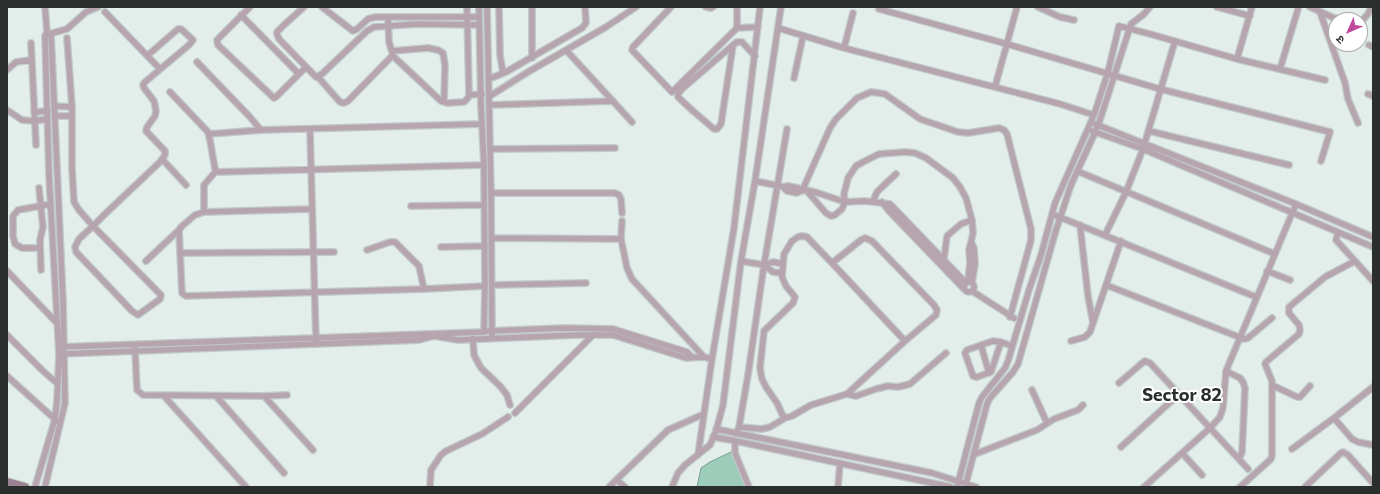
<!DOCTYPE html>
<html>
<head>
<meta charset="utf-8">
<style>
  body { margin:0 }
  #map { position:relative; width:1380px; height:494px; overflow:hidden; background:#e3eeea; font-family:Commissioner,"Noto Sans Devanagari",sans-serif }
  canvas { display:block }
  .frame { position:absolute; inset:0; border:8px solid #2a2e2c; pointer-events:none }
  .north { position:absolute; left:1328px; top:12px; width:40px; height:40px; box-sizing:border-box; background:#fff; border:1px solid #aaabab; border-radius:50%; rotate:225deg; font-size:11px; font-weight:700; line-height:16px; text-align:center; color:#2a2e2c }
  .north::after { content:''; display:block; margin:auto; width:14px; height:18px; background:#c0489d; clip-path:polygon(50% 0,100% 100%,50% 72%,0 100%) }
</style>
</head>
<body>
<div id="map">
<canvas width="1380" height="494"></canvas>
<div class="frame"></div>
<div class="north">उ</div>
</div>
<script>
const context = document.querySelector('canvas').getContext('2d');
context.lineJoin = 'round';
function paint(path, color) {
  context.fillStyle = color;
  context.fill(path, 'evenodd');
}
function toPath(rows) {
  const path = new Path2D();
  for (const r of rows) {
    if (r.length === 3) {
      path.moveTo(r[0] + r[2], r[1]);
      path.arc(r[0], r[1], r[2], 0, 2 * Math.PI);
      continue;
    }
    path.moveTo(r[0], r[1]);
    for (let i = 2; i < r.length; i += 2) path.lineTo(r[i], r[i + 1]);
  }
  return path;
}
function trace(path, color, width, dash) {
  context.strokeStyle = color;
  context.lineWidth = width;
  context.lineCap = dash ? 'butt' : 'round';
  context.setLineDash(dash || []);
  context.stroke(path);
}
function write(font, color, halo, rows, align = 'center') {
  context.font = font + ' Commissioner,sans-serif';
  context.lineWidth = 4;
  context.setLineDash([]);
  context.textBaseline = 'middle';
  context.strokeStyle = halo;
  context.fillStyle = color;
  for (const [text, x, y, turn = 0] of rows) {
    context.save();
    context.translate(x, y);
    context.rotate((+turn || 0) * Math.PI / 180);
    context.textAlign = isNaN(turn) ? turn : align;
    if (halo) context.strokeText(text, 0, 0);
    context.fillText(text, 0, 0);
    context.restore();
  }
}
const water = toPath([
  [731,452,746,487,697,487,701,468,710,462,731,452]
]);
paint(water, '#9cccba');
trace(water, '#7a9d8f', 1);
const street = toPath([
  [250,7,217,40,218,45,274,98,276,97,306,67],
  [304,7,284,25,277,32,277,34,279,39,316,77,322,74,367,31,374,27,417,24,479,25],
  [322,7,353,31,357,29,368,19,376,17,479,17],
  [487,7,491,193,492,338],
  [499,7,500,55,503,73],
  [532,7,532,58],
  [671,7,633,47,632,50,672,92,737,28,758,27],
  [706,7,711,8,713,7],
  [1038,7,1060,17,1074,20],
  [1217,7,1250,16],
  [1310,7,1334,18,1346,20],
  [879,9,1007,44,1160,89,1330,132,1321,161],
  [105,12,160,69],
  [1320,12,1345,83,1348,99,1358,123],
  [241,15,299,74],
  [1360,23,1368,14,1371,7],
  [737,28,737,7],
  [778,28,844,48,1060,104,1094,115],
  [49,34,67,29,86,12,98,7],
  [67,38,72,107,72,168,74,202,79,210,93,226,161,295,160,299,138,315,132,311,76,252,75,247,79,239,93,226,104,215,160,162,165,155,165,151,146,131,147,127,155,116,156,111,154,101,144,88,143,85,145,82,189,45,193,40,181,29,178,29,148,55],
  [31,43,36,145],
  [733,45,721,124,717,129,714,129,693,111,678,97,678,94,682,89,733,45,737,42,742,42,755,56],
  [1369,45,1373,47],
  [844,48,853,13],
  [566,50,632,122],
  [392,51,428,48,438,50,443,53,445,65,444,102],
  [393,56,441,101,447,103,464,102,468,98,469,95,467,7],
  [1237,59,1252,7],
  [197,62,249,116,261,130],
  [1280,69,1298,9],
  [7,70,16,62,31,60],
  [318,77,340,102,344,103,348,101,393,55,389,42,388,17],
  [794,78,803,36],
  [489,79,506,72,582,28,586,23,585,7],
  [995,87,1017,7],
  [170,92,208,132,210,140,215,169,218,172,484,165],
  [1368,94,1373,96],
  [469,95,482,94],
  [490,96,528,72,606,27,636,7],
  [490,105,613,101],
  [54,106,72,107],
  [7,110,22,120,34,121,48,119],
  [34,112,48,111],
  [55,116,72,116],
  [1095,124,1296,204,1373,237],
  [310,130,316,341],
  [1092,131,1143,149,1373,247],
  [1149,131,1289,165],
  [209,134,261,130,482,124],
  [490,149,615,148],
  [162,159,186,185],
  [1077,171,1275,254],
  [755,181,780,186],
  [39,188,43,227,40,240,41,270],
  [806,190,826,213,831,216,835,215,842,209,845,202,844,194,848,178,856,166,863,162,879,154,905,152,915,153,926,158,953,178,960,187,966,198,972,220,973,233,971,242,974,248,975,264,972,283],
  [800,191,797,193,787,191,783,187,788,186,798,188,800,191,806,190,818,193,845,202,865,201,890,204,966,283],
  [802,191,830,128,836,119,857,98,871,92,885,94,920,119,958,132,968,133,999,128,1004,130,1007,134,1031,229,1031,240,1010,317],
  [491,193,615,193,619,195,621,199,622,213],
  [873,201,877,192,882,187,896,174],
  [882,202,889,211,964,289],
  [411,206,484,205],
  [312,209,204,212,195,215,182,226,179,230,182,293,186,296,424,289],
  [204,212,204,185,216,171],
  [1052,214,1256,297],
  [622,221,621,239,627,268,632,279,704,357,712,359],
  [1080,225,1088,296,1093,323],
  [1338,233,1336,240,1355,261],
  [1105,235,1126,192,1143,149,1175,41],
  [802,236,807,237,832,263,861,240,865,238,872,241,934,305,937,310,936,315,905,341,847,394,811,405,792,416,785,418,782,414,777,403,766,387,762,379,760,368,764,331,793,303,795,297,786,286,782,277,784,254,792,241,798,237,802,236],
  [492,238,621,239],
  [441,247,485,246],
  [40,248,22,248,15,244,13,236,13,216,18,210,51,204],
  [367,250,390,242,395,242,419,266,424,289,485,286],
  [180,253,334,252],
  [944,259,947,236,961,224,972,220],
  [146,261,179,230],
  [741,261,764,265],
  [832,263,905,341],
  [7,271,56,322],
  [1267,271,1290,280],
  [781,273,773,272,764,265,773,262,783,264],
  [969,287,5],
  [968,282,970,262,969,250,971,242],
  [492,285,586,283],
  [1106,285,1244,339,1248,338,1272,318],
  [972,291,1014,318],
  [488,331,565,328,613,329,687,352,692,357],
  [7,335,43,371,58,384],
  [473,339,474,355,481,368,500,386,507,395,510,405],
  [1071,341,1085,337,1090,332,1121,241],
  [1001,342,991,372,977,377,973,376,965,353,967,350,993,341,1001,342,1012,346],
  [981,345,989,373],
  [59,347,484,332,485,286,484,165,481,106,479,7],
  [135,349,137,390,143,395,264,396,287,395],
  [59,354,419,340,434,336,458,340,576,335,613,335,686,358,704,357],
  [1226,371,1240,378,1243,382,1245,388,1242,452,1239,459],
  [7,376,57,421],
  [1119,383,1141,364,1145,361,1150,363,1248,469],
  [1272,385,1297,397,1300,397,1310,386],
  [1373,387,1334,418,1352,439,1358,442,1373,445],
  [1032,390,1047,423],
  [847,394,856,396,876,389,888,386,898,387,910,384,946,353],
  [164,396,246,487],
  [216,396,284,473],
  [264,396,313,450],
  [515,413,593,335],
  [739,427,762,429,770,427,785,418],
  [716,429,932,473,976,487],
  [736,434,739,427,748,375,764,265,787,129],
  [713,437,731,440,951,487],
  [735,441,735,453,749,487],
  [1121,447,1179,394],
  [1292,449,1334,418],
  [1182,453,1202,475],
  [975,454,1037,430,1054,419,1078,410,1083,405],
  [698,455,712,359,734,228,760,7],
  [617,480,625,487],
  [35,487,55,419,57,401,59,354,49,175,45,36,47,32,45,7],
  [45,487,65,403,63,301,52,56,51,36,47,32],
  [430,487,431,470,441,455,446,451,482,434,508,417],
  [609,487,668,430,704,414],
  [672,487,678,473,685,465,710,445,716,431,723,405,741,261,755,181,781,7],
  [838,487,840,463],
  [957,487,979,403,982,397,1005,368,1008,361,1029,290,1041,255,1055,203,1094,115,1108,72,1119,26,1150,34,1237,59,1325,80],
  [965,487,987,404,990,398,1013,372,1018,364,1056,230,1071,185,1098,126,1131,24,1144,14,1150,7],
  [1144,487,1210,428,1220,417,1223,408,1226,371,1296,204],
  [1240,487,1271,459,1272,455,1272,381,1265,364,1266,362,1299,334,1300,330,1299,325,1289,313,1289,307,1325,277,1355,261,1373,281],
  [1305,487,1341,453,1343,452,1348,455,1373,483]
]);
const secondary = toPath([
  [7,482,25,487]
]);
trace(street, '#c2cbc8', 8);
trace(secondary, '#c2cbc8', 10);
trace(street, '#b6a5af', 5.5);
trace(secondary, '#9c8292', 8);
write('bold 18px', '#2a2e2c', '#fff', [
  ["Sector 82",1182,395]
]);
</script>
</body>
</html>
